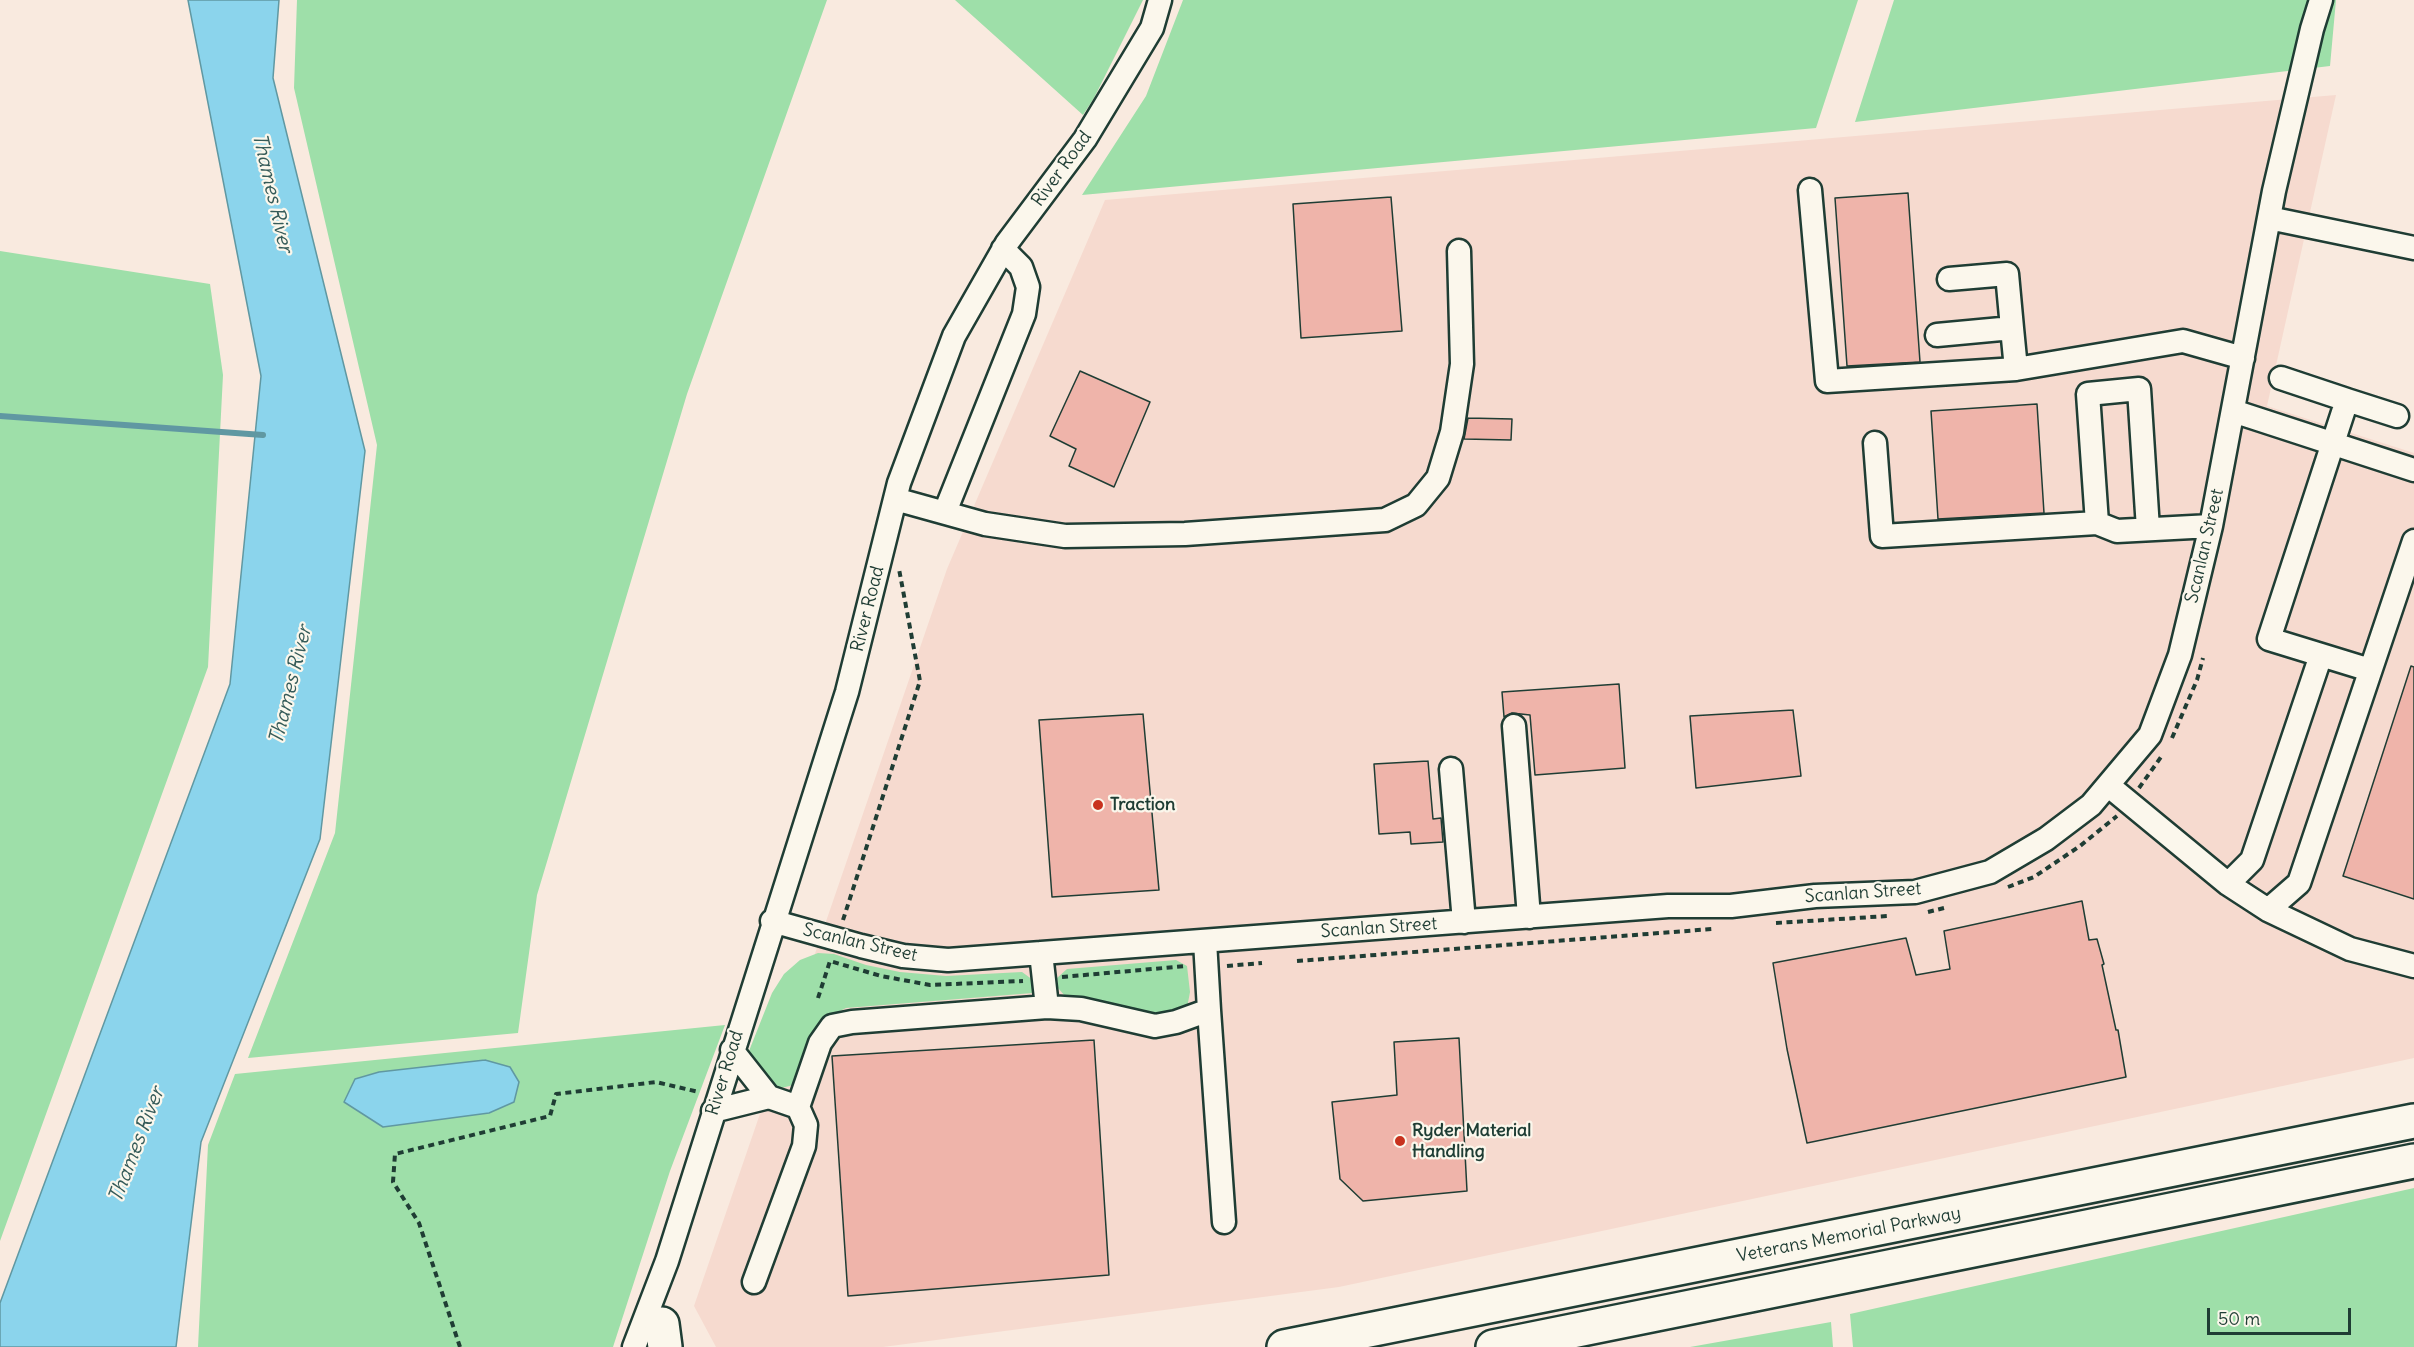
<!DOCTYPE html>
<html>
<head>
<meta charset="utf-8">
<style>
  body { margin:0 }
  #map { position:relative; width:2414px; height:1347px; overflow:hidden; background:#f9eadf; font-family:Delius,sans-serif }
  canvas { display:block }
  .scale { position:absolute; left:2207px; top:1308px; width:144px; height:27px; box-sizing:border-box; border:3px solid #1f3d34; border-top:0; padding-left:8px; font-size:18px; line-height:21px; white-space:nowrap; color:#1f3d34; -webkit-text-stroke:4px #fbf7ec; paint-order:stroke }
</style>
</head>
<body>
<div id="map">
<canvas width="2414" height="1347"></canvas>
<div class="scale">50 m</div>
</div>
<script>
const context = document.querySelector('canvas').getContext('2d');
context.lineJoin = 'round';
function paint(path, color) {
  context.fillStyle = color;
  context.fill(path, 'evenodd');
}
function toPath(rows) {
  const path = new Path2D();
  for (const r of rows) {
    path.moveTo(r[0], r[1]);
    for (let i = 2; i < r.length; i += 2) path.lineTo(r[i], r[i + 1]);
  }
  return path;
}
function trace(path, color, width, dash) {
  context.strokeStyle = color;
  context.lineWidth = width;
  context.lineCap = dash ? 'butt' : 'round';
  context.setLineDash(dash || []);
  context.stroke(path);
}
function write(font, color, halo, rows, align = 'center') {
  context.font = font + ' Delius,sans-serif';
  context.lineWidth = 4.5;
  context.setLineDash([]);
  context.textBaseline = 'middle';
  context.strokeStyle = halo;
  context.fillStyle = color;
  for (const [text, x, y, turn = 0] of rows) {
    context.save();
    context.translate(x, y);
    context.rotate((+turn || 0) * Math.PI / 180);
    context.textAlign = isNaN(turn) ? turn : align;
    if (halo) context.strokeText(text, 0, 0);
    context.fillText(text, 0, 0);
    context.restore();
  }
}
paint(toPath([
  [2336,95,2267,406,2414,453,2414,1058,1339,1287,883,1347,716,1347,694,1306,947,569,1105,200]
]), '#f6dacf');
paint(toPath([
  [297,0,827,0,687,394,537,895,518,1033,248,1058,335,833,377,445,294,88],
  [955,0,1143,0,1094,98,1083,115],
  [1183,0,1858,0,1816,128,1082,195,1146,96],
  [1894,0,2336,0,2330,66,1855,122],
  [0,251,210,284,223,375,208,667,0,1241],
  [818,953,834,954,866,965,900,972,946,976,1022,972,1033,980,1036,988,1033,993,846,1008,828,1017,794,1085,781,1088,765,1082,747,1056,772,993,784,974,800,960],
  [1176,960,1187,966,1190,992,1187,1008,1171,1018,1097,1000,1065,996,1058,988,1057,978,1067,969],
  [725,1025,670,1171,613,1347,198,1347,208,1145,235,1074],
  [2414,1188,2414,1347,1853,1347,1850,1314],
  [1831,1322,1833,1347,1690,1347]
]), '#9edfa9');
const water = toPath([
  [188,0,279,0,273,78,365,451,320,839,201,1142,176,1347,0,1347,0,1303,230,684,261,376,188,0],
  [485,1060,510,1067,519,1082,514,1102,489,1113,383,1127,344,1102,355,1079,379,1072,485,1060]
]);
paint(water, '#8bd4ec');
trace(water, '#6098a2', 1.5);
trace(toPath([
  [0,416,263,435]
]), '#6098a2', 6);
const building = toPath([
  [1908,193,1920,362,1847,366,1835,198,1908,193],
  [1391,197,1402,331,1301,338,1293,204,1391,197],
  [1080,371,1150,402,1114,487,1069,466,1076,449,1050,436,1080,371],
  [2037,404,2044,513,1938,519,1931,411,2037,404],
  [1468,418,1512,419,1511,440,1464,439,1468,418],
  [2411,666,2414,667,2414,899,2343,876,2411,666],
  [1619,684,1625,768,1535,775,1530,715,1512,713,1504,717,1502,692,1619,684],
  [1793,710,1801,776,1696,788,1690,716,1793,710],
  [1143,714,1159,890,1052,897,1039,720,1143,714],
  [1428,761,1433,819,1441,818,1443,842,1411,844,1410,832,1379,834,1374,764,1428,761],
  [2082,901,2089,940,2097,939,2104,964,2102,965,2116,1030,2118,1030,2126,1077,1807,1143,1787,1049,1773,963,1906,938,1916,975,1950,969,1944,931,2082,901],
  [1459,1038,1467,1191,1363,1201,1340,1179,1332,1102,1397,1095,1394,1042,1459,1038],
  [1094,1040,1109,1275,848,1296,832,1056,1094,1040]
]);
paint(building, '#efb4aa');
trace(building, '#1f3d34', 1.5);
const minor = toPath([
  [1810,190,1827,381,2016,369,2183,341,2243,358],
  [2269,218,2414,248],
  [1949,279,2007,274,2012,328],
  [1937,335,2012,328,2016,369],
  [2281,378,2347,400],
  [2233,411,2414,470],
  [1875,443,1882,536,2097,523],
  [895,499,985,524,1065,536,1185,534,1385,520,1416,505,1438,478,1452,432,1462,364,1459,251],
  [945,512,1024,314,1028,287,1021,267,1003,249],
  [2148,529,2139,389,2088,394,2097,523,2117,531,2211,526],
  [2370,670,2269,639,2347,400,2397,416],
  [1514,726,1529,917],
  [1451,769,1464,922],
  [2109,786,2228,884,2268,910,2350,949,2414,966],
  [2228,884,2252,860,2321,655],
  [2268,910,2299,883,2414,541],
  [772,921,861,946,903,956,948,960,1668,906,1731,906,1815,896,1915,892,1990,872,2046,839,2091,805,2150,735,2180,655,2211,526,2274,191,2312,29,2321,0],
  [1047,1007,1081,1009,1155,1026,1176,1022,1209,1010,1205,941],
  [1209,1010,1224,1222],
  [798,1107,820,1043,832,1026,852,1022,1047,1007,1041,953],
  [713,1111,769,1097,732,1050],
  [754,1282,804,1146,806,1125,798,1107,769,1097],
  [634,1347,667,1261,847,692,899,483,954,336,1007,243,1085,139,1152,28,1160,0]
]);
const highway = toPath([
  [662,1324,665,1347],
  [1284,1347,2414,1121],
  [1493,1347,2414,1161]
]);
trace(minor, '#1f3d34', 27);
trace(highway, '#1f3d34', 38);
trace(toPath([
  [2172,738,2197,680,2203,658],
  [2139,788,2161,757],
  [2008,887,2034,877,2080,846,2117,816],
  [1928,912,1944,908],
  [843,920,920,681,899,569],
  [1776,923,1888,916],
  [1297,961,1712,929],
  [1227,966,1262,963],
  [1062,977,1186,966],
  [818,998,830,961,881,976,930,985,1023,981],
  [460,1347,419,1223,393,1182,395,1154,550,1116,556,1094,656,1082,699,1092]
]), '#1f3d34', 4, [6, 4.5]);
trace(minor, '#fbf7ec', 22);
trace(highway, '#fbf7ec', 33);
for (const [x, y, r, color] of [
  [1098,805,6,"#c8321e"],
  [1400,1141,6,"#c8321e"]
]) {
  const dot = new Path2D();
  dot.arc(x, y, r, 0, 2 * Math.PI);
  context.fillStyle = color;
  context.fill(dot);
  trace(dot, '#fbf7ec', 2);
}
write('18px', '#1f3d34', '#fbf7ec', [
  ["River Road",1062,169,-54],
  ["Scanlan Street",2205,546,-77],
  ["River Road",868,609,-76],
  ["Scanlan Street",1863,893,-4],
  ["Scanlan Street",1379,928,-4],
  ["Scanlan Street",860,943,13],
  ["River Road",725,1073,-73],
  ["Veterans Memorial Parkway",1849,1235,-11]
]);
write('bold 18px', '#1f3d34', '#fbf7ec', [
  ["Traction",1110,805],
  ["Ryder Material",1412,1131],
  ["Handling",1412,1152]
], 'left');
write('italic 20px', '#355b59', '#fbf7ec', [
  ["Thames River",272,193,77],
  ["Thames River",291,685,-76],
  ["Thames River",137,1145,-69]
]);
</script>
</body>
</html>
